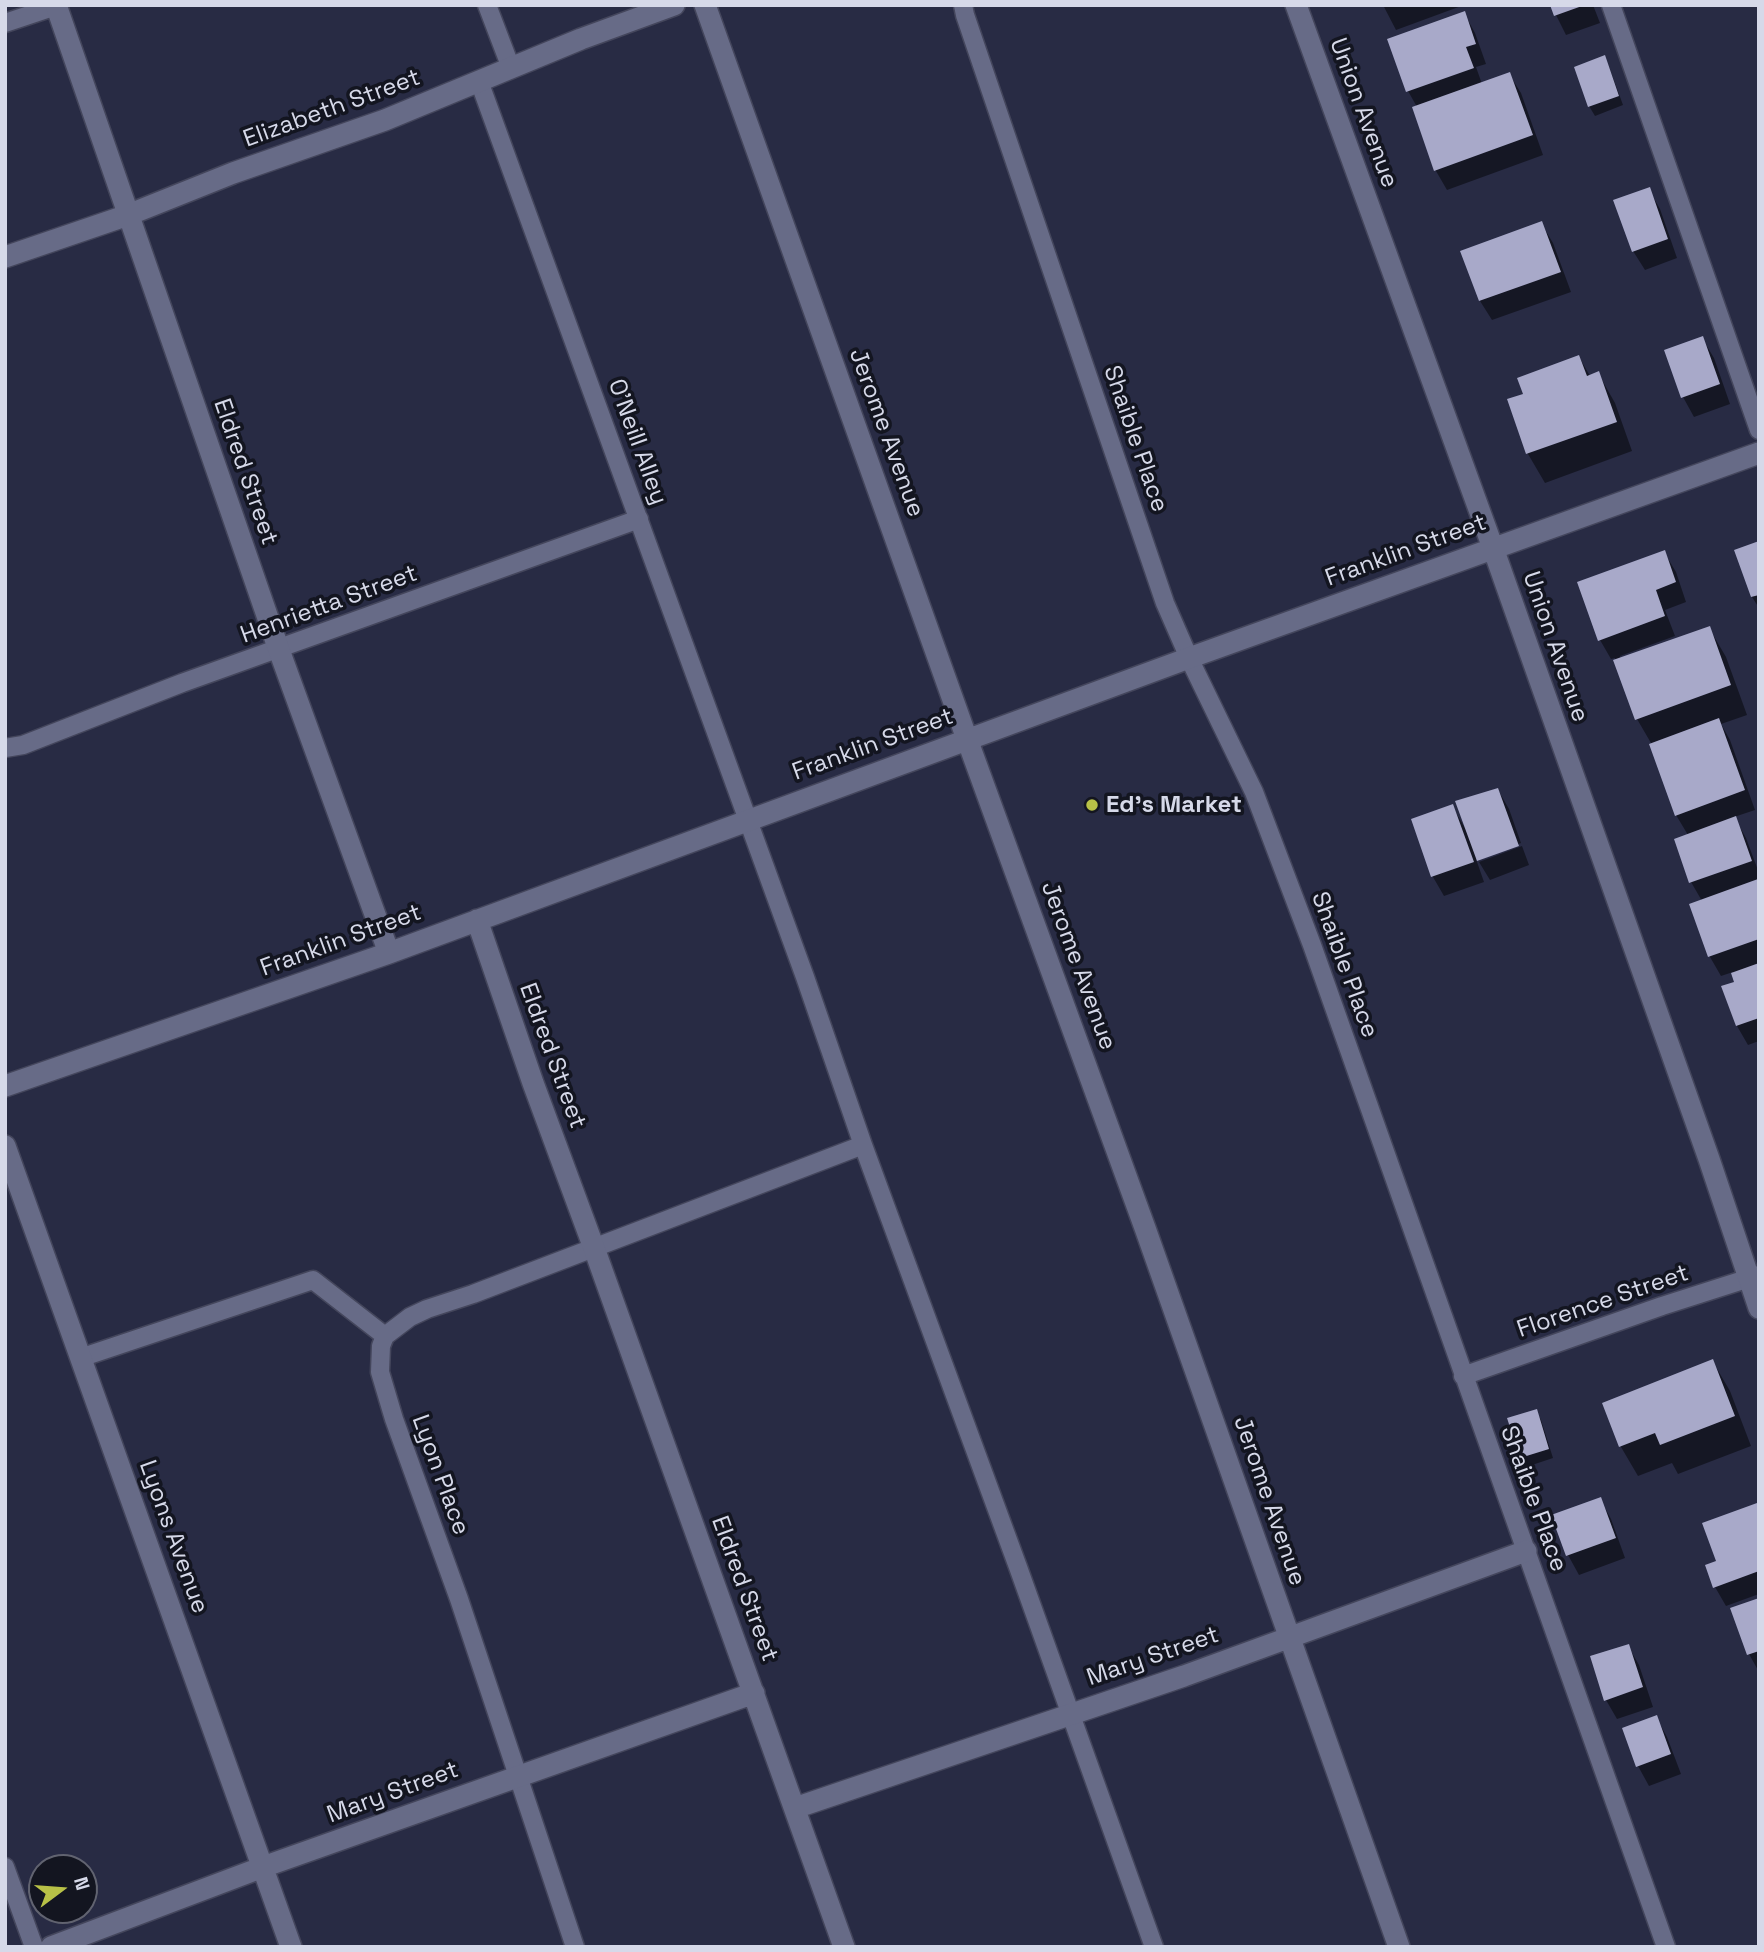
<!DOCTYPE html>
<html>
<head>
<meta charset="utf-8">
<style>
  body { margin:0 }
  #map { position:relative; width:1764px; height:1952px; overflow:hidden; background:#282b44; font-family:"Space Grotesk",sans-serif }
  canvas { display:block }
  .frame { position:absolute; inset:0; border:7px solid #d6d9e9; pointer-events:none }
  .north { position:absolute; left:28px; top:1854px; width:70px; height:70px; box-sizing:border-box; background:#131520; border:2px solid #616370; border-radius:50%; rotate:74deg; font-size:19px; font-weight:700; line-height:28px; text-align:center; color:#d6d9e9 }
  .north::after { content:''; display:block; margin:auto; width:24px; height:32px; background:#b8c147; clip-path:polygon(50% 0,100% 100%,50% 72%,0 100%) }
</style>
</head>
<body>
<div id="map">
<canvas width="1764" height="1952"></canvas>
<div class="frame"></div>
<div class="north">N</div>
</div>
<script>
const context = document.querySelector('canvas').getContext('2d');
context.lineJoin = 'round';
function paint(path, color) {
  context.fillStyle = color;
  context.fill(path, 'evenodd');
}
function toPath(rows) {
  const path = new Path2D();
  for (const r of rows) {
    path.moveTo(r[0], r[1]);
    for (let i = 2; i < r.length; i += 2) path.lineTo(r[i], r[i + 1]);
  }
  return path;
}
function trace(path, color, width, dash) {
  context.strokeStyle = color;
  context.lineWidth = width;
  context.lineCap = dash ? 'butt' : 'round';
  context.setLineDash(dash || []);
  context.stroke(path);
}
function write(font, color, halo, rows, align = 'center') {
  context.font = font + ' "Space Grotesk",sans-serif';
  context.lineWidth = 7;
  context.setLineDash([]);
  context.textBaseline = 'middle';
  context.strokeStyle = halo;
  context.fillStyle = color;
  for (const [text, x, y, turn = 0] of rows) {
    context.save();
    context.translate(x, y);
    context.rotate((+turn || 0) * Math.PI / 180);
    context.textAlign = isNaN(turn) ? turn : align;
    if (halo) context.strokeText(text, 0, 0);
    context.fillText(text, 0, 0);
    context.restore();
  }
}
paint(toPath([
  [1383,5,1464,5,1396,30],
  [1551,5,1593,5,1600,23,1566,35],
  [1464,13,1475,33,1486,64,1476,67,1482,84,1509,74,1521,93,1543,155,1447,190,1436,171,1414,108,1417,107,1408,91],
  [1604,57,1609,67,1623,105,1595,116,1589,106],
  [1649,190,1660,209,1677,258,1645,270,1633,251],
  [1541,223,1553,243,1571,292,1492,320,1480,301,1463,252],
  [1702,338,1714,358,1730,404,1694,417,1683,397],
  [1579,357,1590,376,1598,373,1615,403,1632,451,1545,483,1528,454,1509,400,1525,395],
  [1759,543,1759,608,1752,597,1736,551],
  [1664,552,1676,572,1686,602,1665,610,1675,636,1620,656,1621,660,1709,628,1726,657,1747,715,1721,724,1730,740,1755,810,1734,817,1746,838,1759,873,1759,1041,1748,1045,1737,1026,1723,987,1736,983,1733,972,1721,976,1710,957,1691,905,1702,901,1691,882,1676,840,1688,835,1676,815,1651,743,1637,719,1615,658,1611,659,1600,640],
  [1498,790,1509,809,1521,843,1479,858,1479,861,1477,858,1476,859,1484,882,1444,896,1433,877,1413,820,1452,806,1465,828],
  [1522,846,1529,865,1490,880,1479,862],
  [1713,1362,1730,1391,1751,1446,1678,1474,1672,1463,1638,1476,1621,1447,1604,1404],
  [1536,1411,1541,1420,1553,1458,1526,1467,1521,1458],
  [1600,1499,1611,1519,1625,1558,1579,1575,1568,1555],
  [1759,1509,1759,1594,1726,1606,1715,1587,1719,1562],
  [1759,1600,1759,1672,1749,1654,1732,1609],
  [1628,1646,1639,1665,1653,1707,1617,1719,1606,1700],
  [1656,1717,1667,1737,1681,1774,1649,1786,1638,1766]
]), '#0007');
paint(toPath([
  [1550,5,1582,5,1582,6,1554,16],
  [1465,11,1476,44,1466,47,1474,68,1406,92,1387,39],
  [1605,55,1619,96,1588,107,1574,67],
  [1510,72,1533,135,1434,171,1412,107],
  [1650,187,1668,239,1632,252,1613,200],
  [1542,221,1561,272,1479,301,1460,251],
  [1703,336,1720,384,1681,398,1664,350],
  [1579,355,1587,376,1599,371,1617,422,1526,454,1507,399,1523,394,1517,378],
  [1759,541,1759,595,1751,597,1734,550],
  [1665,550,1676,582,1656,590,1665,616,1598,641,1577,582],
  [1710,626,1731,685,1635,720,1613,660],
  [1719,718,1745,790,1675,816,1649,744],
  [1498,788,1519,846,1477,861,1455,801],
  [1453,804,1474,862,1431,877,1411,819],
  [1736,816,1752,861,1689,883,1674,839],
  [1758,879,1759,939,1708,957,1689,904],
  [1759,963,1759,1018,1736,1026,1721,986,1734,982,1731,973],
  [1713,1359,1735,1416,1660,1445,1655,1433,1619,1447,1602,1403],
  [1537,1409,1549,1449,1520,1458,1507,1418],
  [1601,1497,1616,1538,1566,1556,1551,1515],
  [1757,1503,1759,1507,1759,1571,1713,1588,1705,1565,1716,1561,1702,1523],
  [1759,1598,1759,1651,1747,1655,1730,1608],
  [1629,1644,1643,1687,1604,1701,1590,1656],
  [1657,1715,1671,1754,1636,1767,1622,1728]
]), '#a8a9c9');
const service = toPath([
  [487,5,511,68],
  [963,5,965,15,1165,603,1189,658,1254,792,1312,945,1666,1947],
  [1611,5,1759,430],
  [5,23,56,6],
  [479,81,805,977,863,1145,1018,1567,1154,1947],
  [5,748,23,745,182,683,639,519],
  [385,1336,381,1346,380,1372,394,1419,459,1599,575,1947],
  [385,1336,410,1317,427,1309,473,1294,863,1145],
  [80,1358,313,1280,385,1336],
  [1463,1376,1662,1306,1759,1275],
  [5,1867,34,1947]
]);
const minor = toPath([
  [56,5,279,650,389,953],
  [705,5,967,739,1145,1228,1399,1947],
  [1296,5,1493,548,1709,1159,1759,1308],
  [5,257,128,215,233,173,385,120,581,39,674,5],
  [477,920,533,1083,594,1248,844,1947],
  [5,1086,389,953,1189,658,1759,453],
  [5,1146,291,1947],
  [795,1808,1184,1676,1526,1551],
  [51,1947,263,1867,754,1693]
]);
trace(service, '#44465c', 21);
trace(minor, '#44465c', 24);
trace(service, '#676b87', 18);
trace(minor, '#676b87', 21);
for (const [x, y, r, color] of [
  [1092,805,7,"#b8c147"]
]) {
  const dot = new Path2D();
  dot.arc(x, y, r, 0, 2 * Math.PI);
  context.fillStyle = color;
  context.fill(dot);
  trace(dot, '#131520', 2.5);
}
write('24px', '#d6d9e9', '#131520', [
  ["Elizabeth Street",332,109,-20],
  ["Union Avenue",1363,113,70],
  ["Jerome Avenue",886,433,70],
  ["Shaible Place",1135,439,71],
  ["O'Neill Alley",637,442,70],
  ["Eldred Street",245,472,71],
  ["Franklin Street",1406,551,-20],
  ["Henrietta Street",329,605,-20],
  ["Union Avenue",1555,647,71],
  ["Franklin Street",873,745,-20],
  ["Franklin Street",341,941,-20],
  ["Shaible Place",1344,965,70],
  ["Jerome Avenue",1078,966,70],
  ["Eldred Street",552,1056,70],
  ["Florence Street",1603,1302,-19],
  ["Lyon Place",440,1475,70],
  ["Shaible Place",1533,1499,70],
  ["Jerome Avenue",1269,1501,71],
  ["Lyons Avenue",173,1537,70],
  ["Eldred Street",744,1589,70],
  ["Mary Street",1153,1657,-19],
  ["Mary Street",393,1793,-20]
]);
write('bold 24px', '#d6d9e9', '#131520', [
  ["Ed's Market",1106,805]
], 'left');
</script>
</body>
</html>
